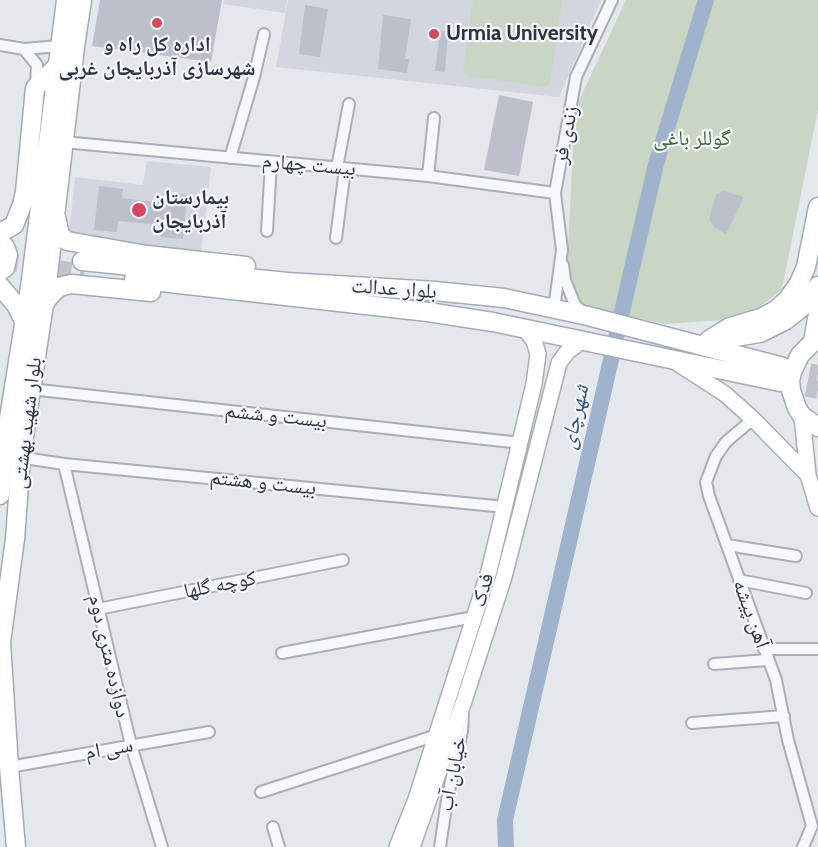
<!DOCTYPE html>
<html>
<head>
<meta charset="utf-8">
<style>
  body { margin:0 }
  canvas { display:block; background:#e4e7ec }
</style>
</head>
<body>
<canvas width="818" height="847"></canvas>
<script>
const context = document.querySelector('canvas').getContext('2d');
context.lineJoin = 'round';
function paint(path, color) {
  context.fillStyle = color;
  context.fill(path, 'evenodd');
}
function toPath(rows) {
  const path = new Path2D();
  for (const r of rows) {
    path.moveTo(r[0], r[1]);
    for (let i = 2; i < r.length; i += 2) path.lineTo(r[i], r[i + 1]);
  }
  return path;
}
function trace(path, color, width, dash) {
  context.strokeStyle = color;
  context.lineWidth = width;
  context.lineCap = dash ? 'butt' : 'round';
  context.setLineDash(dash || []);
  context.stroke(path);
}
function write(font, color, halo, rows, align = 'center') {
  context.font = font + ' Cabin,"Noto Naskh Arabic",sans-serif';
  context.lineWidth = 4.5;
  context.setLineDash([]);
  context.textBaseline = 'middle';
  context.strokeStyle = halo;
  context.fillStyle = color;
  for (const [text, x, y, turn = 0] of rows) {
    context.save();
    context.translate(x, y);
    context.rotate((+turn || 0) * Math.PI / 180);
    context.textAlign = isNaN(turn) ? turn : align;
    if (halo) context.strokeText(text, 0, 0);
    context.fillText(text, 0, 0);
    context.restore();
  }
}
paint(toPath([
  [224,0,287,0,285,13,223,4],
  [288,0,601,0,559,97,276,67],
  [147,161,211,167,201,252,69,234,75,177,143,185]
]), '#d2d6de');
paint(toPath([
  [473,0,562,0,550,84,546,87,468,76,463,72],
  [626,0,818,0,818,109,782,289,755,311,740,319,665,324,582,306,575,299,567,267,575,109]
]), '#c9d6c5');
trace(toPath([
  [506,847,505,820,656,164,706,0]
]), '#9fb4cc', 16);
paint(toPath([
  [100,0,222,0,211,62,92,46],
  [305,5,328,9,320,57,299,54],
  [383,15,411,19,405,59,409,59,407,73,378,69],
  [440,31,448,31,445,72,435,71],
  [499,95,533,102,519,176,484,170],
  [99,186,123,189,122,198,164,203,165,193,187,195,183,239,160,237,162,225,118,221,117,232,94,230],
  [723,191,744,197,726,234,714,227,709,219,716,195]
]), '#bbc0ca');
trace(toPath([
  [0,261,84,273],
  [783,367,818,374],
  [780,382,818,390]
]), '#bfc3cb', 18, [18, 9]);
const street = toPath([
  [0,45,24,49,59,46],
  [24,49,37,65,36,85],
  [63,142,428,176,555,193],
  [230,158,254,77,264,34],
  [337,168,349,104],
  [428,176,434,118],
  [267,231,271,162],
  [336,238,345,169],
  [563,265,565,280,575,305,583,312],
  [554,309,562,250,555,193,576,77,612,0],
  [30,389,521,443],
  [753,419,726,442,716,456,706,482,709,496,776,680,788,740,812,826,803,847],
  [18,457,64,464,505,507],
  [64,464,131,745,162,847],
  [727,545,796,556],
  [739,580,806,593],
  [98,609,343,560],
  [764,649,818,649],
  [282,653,474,617],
  [714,664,768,660],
  [692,723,784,716],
  [9,767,209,732],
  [261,792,437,735],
  [273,827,279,847],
  [440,847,447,800,462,731,463,715]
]);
const secondary = toPath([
  [811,344,818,305],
  [677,363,725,394,753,419,808,475],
  [802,416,808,475,818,508],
  [397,847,416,799,489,571,534,384,538,354,534,341,525,329],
  [412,847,464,701,504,577,559,363,567,352,583,340]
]);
const primary = toPath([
  [56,217,60,235,67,241,147,255,246,266],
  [0,233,14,225,22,205,25,192,35,88,58,65],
  [0,242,5,247,8,255,5,268,0,271],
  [82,261,287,282,435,291,504,298,588,316,783,367],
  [134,279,428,312,493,322,780,382],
  [0,286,16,305,25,323],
  [44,305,48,298,59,287,71,284,151,292],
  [722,339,760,333,786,320,800,309,818,286],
  [709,340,730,327,761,318,776,310,788,299,799,283,806,267,818,207],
  [818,340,811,344,800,355,792,372,790,381,791,390,797,408,802,416,818,427],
  [0,495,3,456,30,287,66,0],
  [16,847,9,767,1,642,15,539,21,457,47,284,75,47,82,0]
]);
trace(street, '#a9aeb7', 14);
trace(secondary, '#a9aeb7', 18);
trace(primary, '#a3abb8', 21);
trace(street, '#f7f8fa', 10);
trace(secondary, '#fff', 15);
trace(primary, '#fff', 18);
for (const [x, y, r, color] of [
  [157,23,6,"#d1495b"],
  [434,34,6,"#d1495b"],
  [139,210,8,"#d1495b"]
]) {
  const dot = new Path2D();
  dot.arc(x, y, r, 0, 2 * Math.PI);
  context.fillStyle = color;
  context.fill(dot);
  trace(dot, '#f4f6f9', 2);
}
write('bold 21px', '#2b3445', '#f4f6f9', [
  ["Urmia University",446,34],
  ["اداره کل راه و",157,45,"center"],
  ["شهرسازی آذربایجان غربی",157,69,"center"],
  ["بیمارستان",152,198],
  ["آذربایجان",152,222]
], 'left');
write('21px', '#2b3445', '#f4f6f9', [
  ["زندی فر",566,135,-79],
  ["بیست چهارم",309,165,5],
  ["بلوار عدالت",394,289,4],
  ["بیست و ششم",276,416,6],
  ["بلوار شهید بهشتی",27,423,-83],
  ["بیست و هشتم",263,483,6],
  ["کوچه گلها",220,585,-11],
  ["فدک",483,590,-73],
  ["آهن پیشه",751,614,70],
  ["دوازده متری دوم",109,656,77],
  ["سی ام",109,749,-10],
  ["خیابان آب",453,774,-79]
]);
write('21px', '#3f6138', '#f4f6f9', [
  ["گوللر باغی",692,139]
]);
write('italic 22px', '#34527a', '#f4f6f9', [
  ["شهرچای",575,417,-77]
]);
</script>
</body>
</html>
